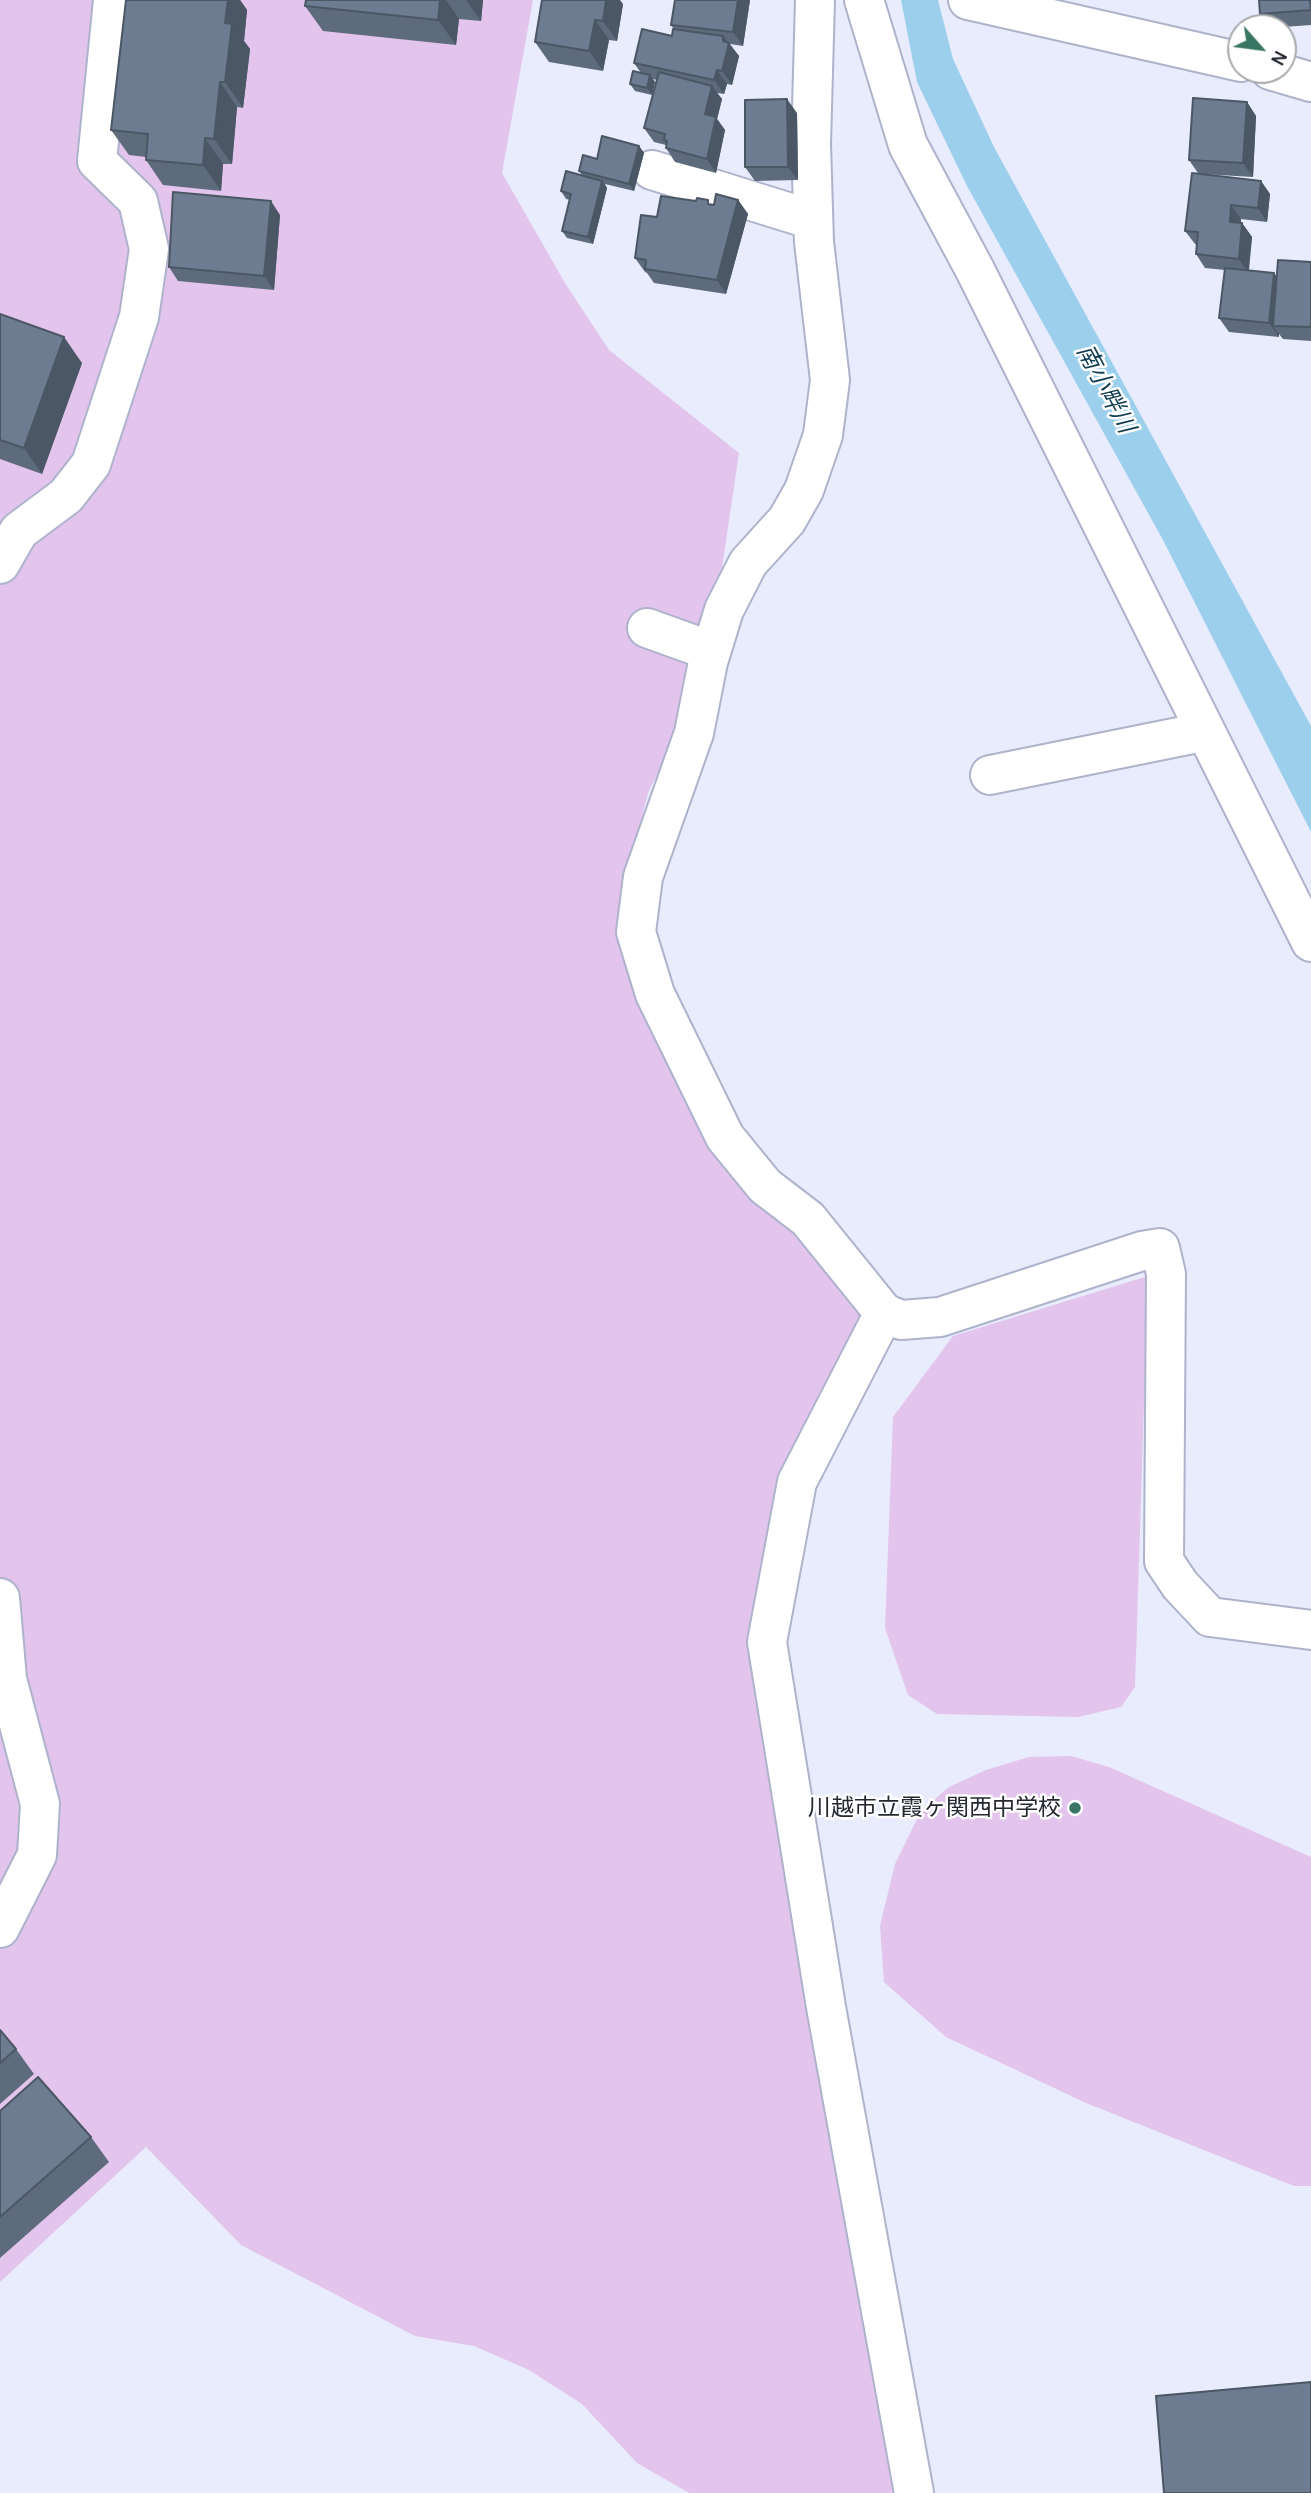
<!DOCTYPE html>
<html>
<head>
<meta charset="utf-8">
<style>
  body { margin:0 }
  #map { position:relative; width:1311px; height:2493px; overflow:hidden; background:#e9ecfc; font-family:Karla,sans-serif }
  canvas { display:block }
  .north { position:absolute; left:1227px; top:14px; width:70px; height:70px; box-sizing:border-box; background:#fff; border:2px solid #a8a9ad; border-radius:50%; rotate:118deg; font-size:19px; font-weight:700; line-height:28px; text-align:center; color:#252731 }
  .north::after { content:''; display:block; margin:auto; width:24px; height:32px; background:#387663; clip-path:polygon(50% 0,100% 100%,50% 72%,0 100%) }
</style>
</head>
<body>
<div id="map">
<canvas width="1311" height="2493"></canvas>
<div class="north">N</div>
</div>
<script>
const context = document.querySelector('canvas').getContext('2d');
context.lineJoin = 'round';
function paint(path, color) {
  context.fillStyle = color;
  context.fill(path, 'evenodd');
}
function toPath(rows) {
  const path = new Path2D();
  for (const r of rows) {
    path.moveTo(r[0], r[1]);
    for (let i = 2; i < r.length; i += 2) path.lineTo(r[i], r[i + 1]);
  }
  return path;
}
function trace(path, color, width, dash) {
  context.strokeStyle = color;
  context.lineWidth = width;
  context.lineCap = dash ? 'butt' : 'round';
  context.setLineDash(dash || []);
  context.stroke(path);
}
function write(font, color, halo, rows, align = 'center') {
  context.font = font + ' Karla,"Noto Sans JP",sans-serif';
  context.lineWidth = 5;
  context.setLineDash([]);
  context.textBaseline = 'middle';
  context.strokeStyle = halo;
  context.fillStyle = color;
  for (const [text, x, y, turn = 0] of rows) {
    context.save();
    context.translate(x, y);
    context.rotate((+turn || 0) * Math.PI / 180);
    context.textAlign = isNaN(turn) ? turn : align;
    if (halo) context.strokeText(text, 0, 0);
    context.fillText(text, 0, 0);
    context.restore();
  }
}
paint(toPath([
  [0,0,533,0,502,173,565,283,609,350,739,453,720,581,679,730,648,793,618,913,652,1014,726,1169,811,1246,865,1308,784,1467,750,1626,788,1885,897,2493,689,2493,637,2463,582,2404,529,2370,474,2346,415,2336,241,2245,146,2147,0,2282],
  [1148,1276,1135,1687,1121,1707,1078,1717,937,1714,908,1695,885,1628,893,1417,953,1336],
  [1071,1756,1109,1767,1311,1857,1311,2186,1294,2186,1086,2103,946,2037,884,1982,880,1926,895,1864,921,1811,949,1787,986,1770,1029,1757]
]), '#e2c4ec');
paint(toPath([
  [901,0,938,0,953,59,994,147,1311,726,1311,832,1163,540,967,186,917,82]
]), '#9bcfec');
const minor = toPath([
  [815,0,811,144,814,242,830,380,823,435,804,490,787,520,748,563,724,610,708,662,694,733,643,877,636,932,655,994,725,1137,765,1186,808,1219,884,1313,901,1320,940,1317,1142,1251,1160,1248,1166,1274,1164,1561,1180,1585,1210,1617,1311,1630],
  [864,0,908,145,975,270,1311,942],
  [968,0,1241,62],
  [1270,70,1311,82],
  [652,170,813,220],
  [0,564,19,531,66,496,91,464,139,317,149,249,138,201,97,161,113,0],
  [647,628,711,651],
  [990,775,1203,732],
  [884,1313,797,1482,767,1642,826,2007,914,2493],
  [0,1598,7,1679,40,1804,37,1855,0,1928]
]);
trace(minor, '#aeb3cc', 42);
trace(minor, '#fff', 38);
paint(toPath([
  [126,0,240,0,247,10,244,41,250,49,243,108,237,107,232,164,223,164,221,191,163,185,146,160,146,157,129,155,111,130],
  [306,0,483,0,481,21,459,19,456,45,323,31,305,6],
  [750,0,743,46,730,44,739,56,732,85,727,84,724,94,717,93,722,99,717,119,725,130,716,173,675,162,666,148,666,145,654,142,644,128,657,80,653,79,655,82,652,95,635,91,630,84,641,73,634,63,672,36,674,29,671,25],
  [1311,0,1311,25,1269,28,1260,14],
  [623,4,617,41,609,40,603,71,549,62,535,42],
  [1247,102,1256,116,1253,177,1202,174,1261,181,1270,194,1267,222,1241,219,1241,223,1242,223,1252,237,1249,271,1274,273,1277,277,1311,262,1311,341,1283,339,1279,334,1279,337,1229,332,1219,318,1225,270,1205,268,1196,254,1197,245,1195,244,1185,231,1198,173,1189,160],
  [797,113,798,180,755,181,745,167],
  [639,146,644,153,634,191,605,184,607,188,593,244,567,238,562,231,570,200,566,199,561,191,582,175,579,171,597,159],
  [738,200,748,214,726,294,654,283,647,273,645,272,635,258,657,217,711,204,714,205],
  [280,215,274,290,178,281,169,267],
  [0,314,82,363,42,474,0,459],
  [0,2030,16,2049,34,2074,0,2104],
  [0,2111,91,2137,109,2162,0,2258]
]), '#5e6b7c');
paint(toPath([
  [228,0,240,0,247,10,244,41,250,49,243,108,225,82,225,23],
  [440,0,446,0,459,19,456,45,438,20],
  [466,0,483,0,481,21],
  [606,0,620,0,623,4,617,41,603,21],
  [738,0,750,0,743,46,733,32],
  [595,20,609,40,603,71,589,51],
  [723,36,739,56,732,85,722,71],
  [717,70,727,84,724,94,714,80],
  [650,75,655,82,652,95,647,88],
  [220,82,237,107,232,164,214,139],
  [712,86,722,99,717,119,725,130,716,173,707,159,705,114],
  [787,99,797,113,798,180,788,167],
  [1247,102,1256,116,1253,177,1243,163],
  [205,138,223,164,221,191,203,165],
  [639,146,644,153,634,191,629,184],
  [602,181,607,188,593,244,588,237],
  [1261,181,1270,194,1267,222,1258,208],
  [738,200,748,214,726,294,717,280],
  [271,201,280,215,274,290,264,276],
  [1231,205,1241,219,1239,236,1230,222],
  [1242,223,1252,237,1248,273,1239,259],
  [1274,273,1284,287,1273,326,1279,334,1279,337,1269,323],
  [64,337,82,363,42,474,24,448]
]), '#4c5765');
const building = toPath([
  [126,0,228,0,225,23,232,24,225,82,220,82,214,139,205,138,203,165,146,160,148,134,111,130,126,0],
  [306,0,440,0,438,20,305,6,306,0],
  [542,0,606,0,603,21,595,20,589,51,535,42,542,0],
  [675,0,738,0,733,32,671,25,675,0],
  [1259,0,1310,0,1311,10,1260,14,1259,0],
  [642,29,672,36,673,29,723,36,723,41,729,43,722,71,717,70,714,80,634,63,642,29],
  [633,71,650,75,647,88,630,84,633,71],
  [659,72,712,86,705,114,716,117,707,159,666,148,667,141,664,140,665,134,644,128,659,72],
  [1193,98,1247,102,1243,163,1189,160,1193,98],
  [787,99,788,167,745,167,745,100,787,99],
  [602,136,639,146,629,184,579,171,583,155,597,159,602,136],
  [566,171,602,181,588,237,562,231,571,194,561,191,566,171],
  [1192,173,1261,181,1258,208,1231,205,1230,222,1242,223,1239,259,1196,254,1198,232,1185,231,1192,173],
  [173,192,271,201,264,276,169,267,173,192],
  [716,194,738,200,717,280,645,269,646,260,635,258,641,215,657,217,661,196,696,201,697,198,708,200,708,204,714,205,716,194],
  [1278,260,1311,262,1311,327,1273,326,1278,260],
  [1225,268,1274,273,1269,323,1219,318,1225,268],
  [0,314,64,337,24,448,0,440,0,314],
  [0,2030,16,2049,0,2063,0,2030],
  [38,2077,91,2137,0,2217,0,2111,38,2077],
  [1311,2382,1311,2493,1164,2493,1156,2396,1311,2382]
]);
paint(building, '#6d7c90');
trace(building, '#4c5765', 2);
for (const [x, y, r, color] of [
  [1075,1808,7,"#387663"]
]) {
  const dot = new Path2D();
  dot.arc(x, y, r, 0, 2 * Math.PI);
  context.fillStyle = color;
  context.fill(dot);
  trace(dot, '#fff', 2.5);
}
write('23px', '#252731', '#fff', [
  ["川越市立霞ヶ関西中学校",1061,1808]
], 'right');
write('italic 24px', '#103b50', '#fff', [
  ["南小畔川",1105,389,62]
]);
</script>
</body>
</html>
